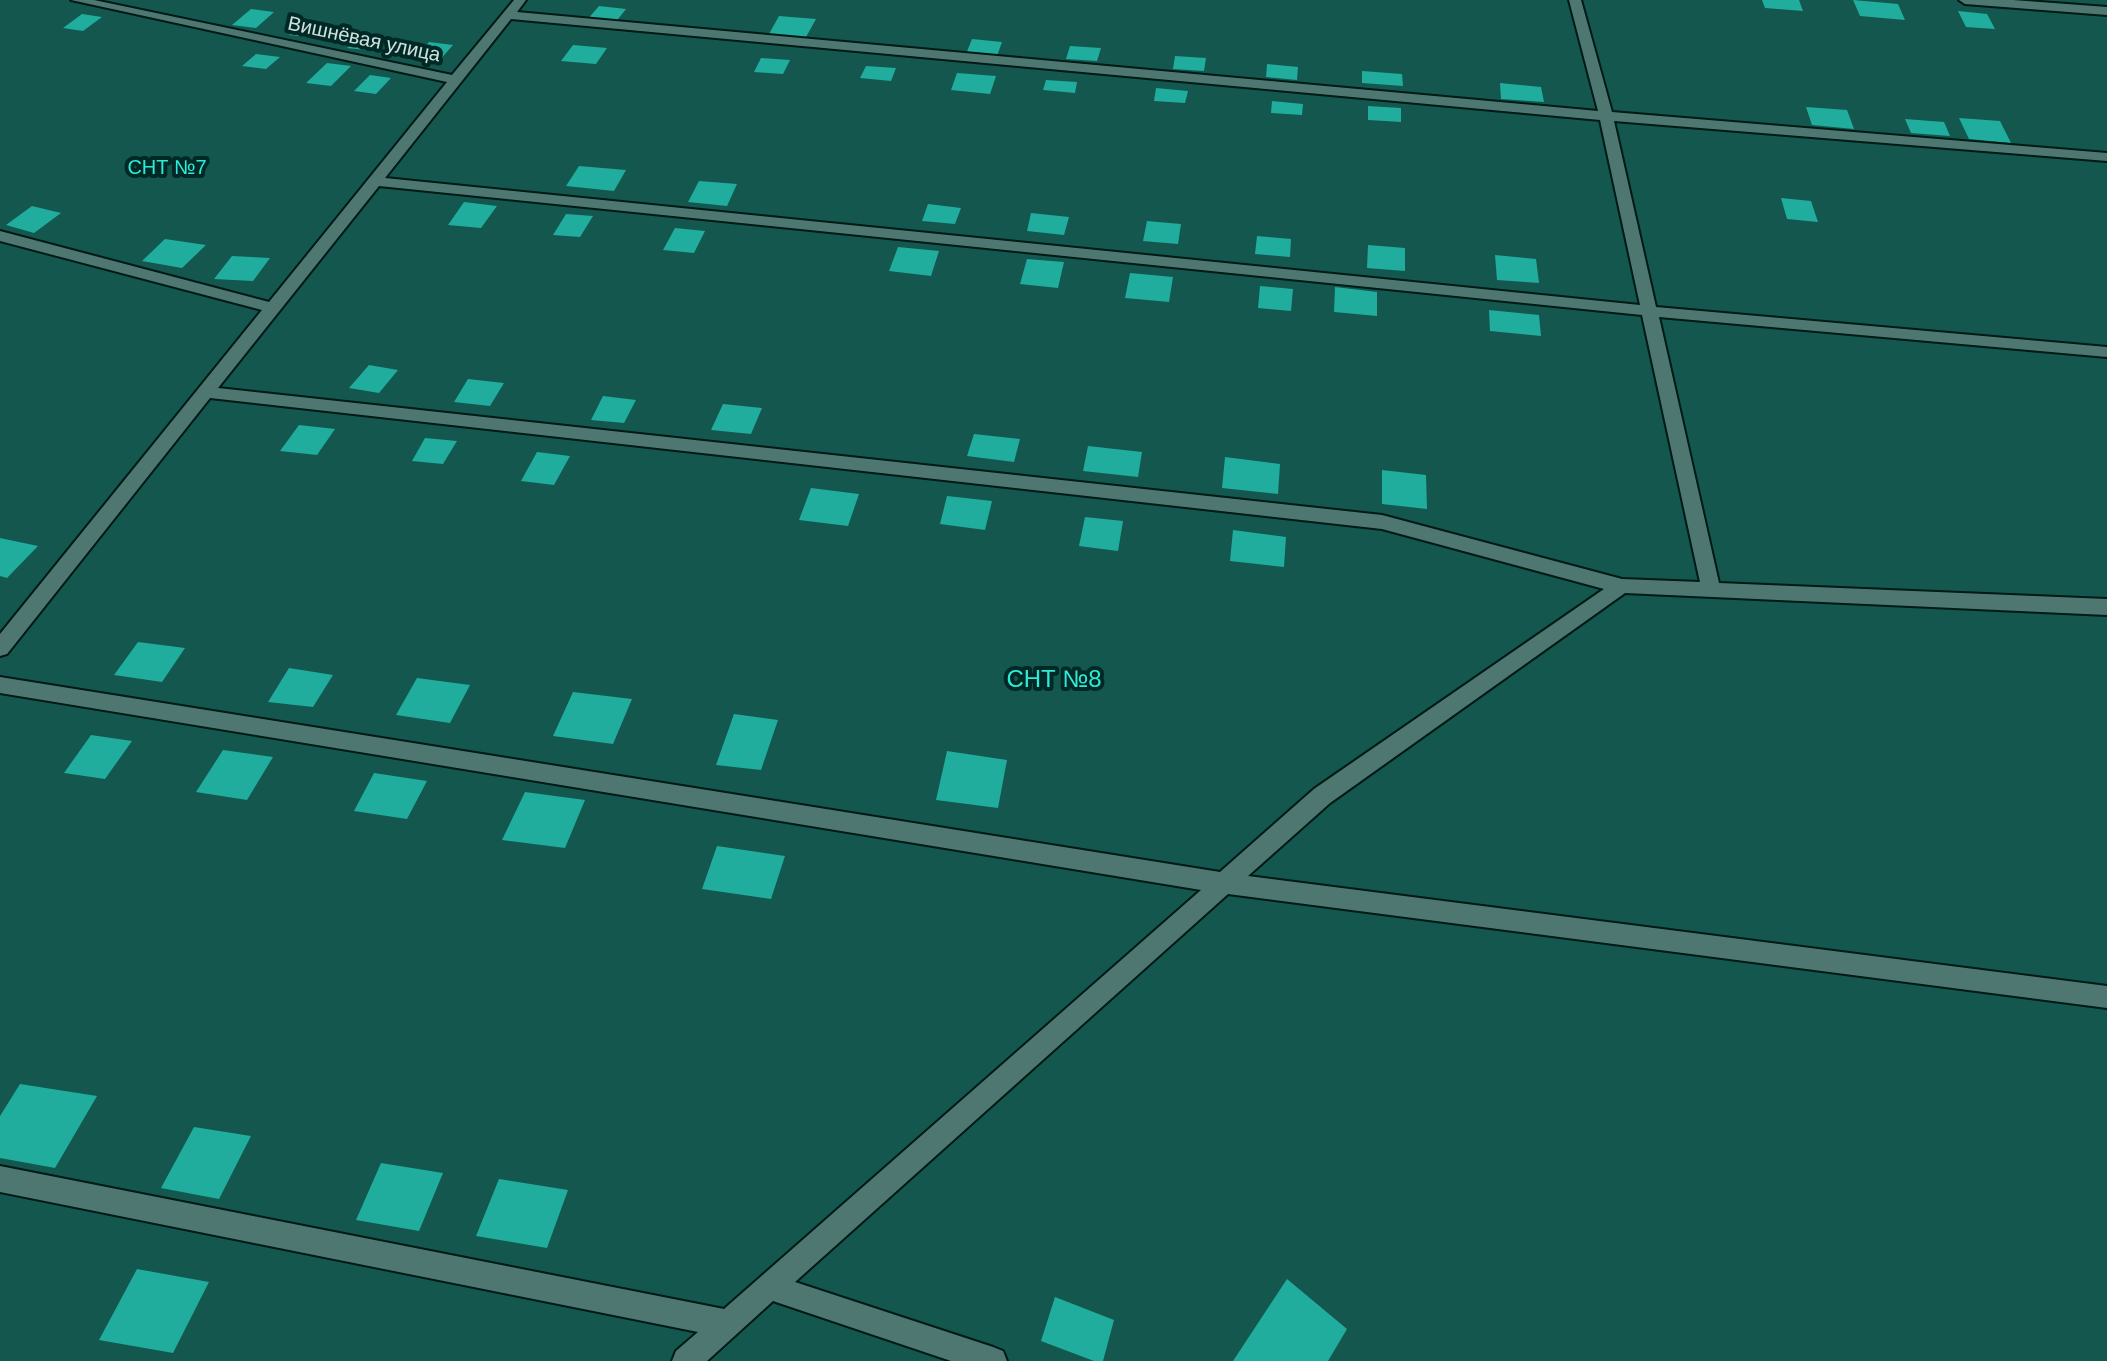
<!DOCTYPE html>
<html>
<head>
<meta charset="utf-8">
<style>
  body { margin:0 }
  canvas { display:block; background:#09332e }
</style>
</head>
<body>
<canvas width="2107" height="1361"></canvas>
<script>
const context = document.querySelector('canvas').getContext('2d');
context.lineJoin = 'round';
function fillPath(path, color) { context.fillStyle = color; context.fill(path, 'evenodd'); }
function strokePath(path, color, width, dash) { context.strokeStyle = color; context.lineWidth = width; context.lineCap = dash ? 'butt' : 'round'; context.setLineDash(dash || []); context.stroke(path); }
function label(font, color, halo, rows, align = 'center') {
  context.font = font + ' Arial,sans-serif'; context.lineWidth = 8; context.setLineDash([]); context.textBaseline = 'middle'; context.strokeStyle = halo; context.fillStyle = color; for (const [text, x, y, turn = 0] of rows) {
    context.save(); context.translate(x, y); context.rotate((+turn || 0) * Math.PI / 180); context.textAlign = isNaN(turn) ? turn : align; if (halo) context.strokeText(text, 0, 0); context.fillText(text, 0, 0); context.restore();
  }
}
fillPath(new Path2D(`
  M0 0H2107V1361H0Z`), '#14574f');
fillPath(new Path2D(`
  M1762 0H1799L1803 11 1765 8Z
  M1853 0 1898 4 1905 20 1860 16Z
  M599 6 626 9 615 23 587 20Z
  M251 9 274 12 256 28 232 25Z
  M1958 11 1987 14 1995 29 1966 27Z
  M82 14 102 17 83 31 63 28Z
  M779 16 816 19 806 37 769 34Z
  M303 22 325 25 312 37 289 35Z
  M363 34 381 36 366 50 347 48Z
  M972 39 1002 42 997 56 966 54Z
  M429 42 453 45 438 62 413 59Z
  M573 45 607 48 596 64 561 61Z
  M1070 46 1101 48 1097 61 1066 59Z
  M256 54 280 57 266 69 242 66Z
  M1175 56 1206 58 1204 71 1173 69Z
  M761 58 790 60 783 74 754 72Z
  M327 63 351 66 331 86 306 83Z
  M1267 64 1298 67 1297 80 1266 77Z
  M866 66 896 68 891 81 860 78Z
  M1362 71 1402 74 1403 86 1362 83Z
  M957 73 996 76 990 94 951 90Z
  M370 75 391 78 376 94 354 91Z
  M1046 80 1077 82 1075 93 1043 90Z
  M1500 83 1541 87 1544 102 1501 99Z
  M1156 88 1188 91 1185 103 1154 101Z
  M1272 101 1303 104 1302 115 1271 113Z
  M1368 106 1401 108V122L1368 120Z
  M1806 107 1847 110 1854 129 1812 125Z
  M1959 118 2000 121 2011 143 1969 139Z
  M1905 119 1944 122 1950 136 1911 133Z
  M579 166 626 170 614 191 566 186Z
  M699 181 737 184 727 206 688 202Z
  M1781 198 1811 201 1818 222 1787 219Z
  M464 202 497 206 481 228 448 225Z
  M928 204 961 208 955 224 922 221Z
  M32 206 61 213 34 233 6 225Z
  M1031 213 1069 217 1064 235 1027 231Z
  M566 214 593 216 580 237 553 235Z
  M1147 221 1181 224 1178 244 1143 241Z
  M675 228 705 231 694 253 663 250Z
  M1257 236 1291 239 1290 257 1255 254Z
  M165 239 206 245 182 268 142 261Z
  M1368 245 1405 248V271L1367 268Z
  M898 247 939 251 931 276 889 271Z
  M1495 255 1536 259 1539 283 1497 280Z
  M232 256 270 258 253 281 214 279Z
  M1027 259 1064 262 1058 288 1020 284Z
  M1130 273 1173 277 1169 302 1125 298Z
  M1260 286 1293 289 1291 311 1258 308Z
  M1335 287 1377 292V316L1334 312Z
  M1489 310 1539 315 1541 336 1490 331Z
  M369 365 398 370 379 393 349 388Z
  M468 379 504 383 490 406 454 402Z
  M603 396 636 400 624 423 591 420Z
  M723 404 762 408 751 434 711 430Z
  M299 425 335 429 317 455 280 451Z
  M974 434 1020 439 1014 462 967 456Z
  M425 438 457 441 443 464 412 461Z
  M1088 446 1142 452 1138 477 1083 471Z
  M537 452 570 456 554 485 521 481Z
  M1225 457 1280 464 1278 494 1222 488Z
  M1382 470 1426 475 1427 509 1382 504Z
  M811 488 859 494 848 526 799 520Z
  M947 496 992 501 985 530 940 524Z
  M1085 517 1123 521 1118 551 1079 546Z
  M1233 530 1286 537 1284 567 1230 561Z
  M0 538 38 546 7 578 0 576Z
  M138 642 185 648 162 682 114 675Z
  M289 668 333 675 313 707 268 702Z
  M417 678 470 685 450 723 396 715Z
  M573 692 632 699 613 744 553 736Z
  M734 714 778 720 761 770 716 765Z
  M91 735 132 741 105 779 64 773Z
  M223 750 273 757 247 800 196 792Z
  M947 751 1007 760 998 808 936 800Z
  M374 773 427 781 407 819 354 811Z
  M525 792 585 800 565 848 502 840Z
  M717 846 785 856 771 899 702 889Z
  M20 1084 97 1096 55 1168 0 1158V1116Z
  M194 1127 251 1136 219 1199 161 1188Z
  M381 1163 443 1173 419 1231 356 1220Z
  M499 1179 568 1190 547 1248 476 1236Z
  M137 1269 209 1282 173 1353 99 1340Z
  M1287 1279 1347 1329 1328 1361H1233Z
  M1055 1297 1114 1320 1103 1361H1094L1041 1341Z`), '#20ad9d');
const street = new Path2D(`
  M71 0H94L452 75 514 0H526L517 12 1598 111 1569 0H1581L1612 112 2107 153V161L1614 121 1656 307 2107 347V357L1659 317 1719 583 2107 599V615L1625 593 1330 803 1248 876 2107 986V1008L1228 894 795 1282 993 1347 1003 1351 1007 1361H951L773 1301 707 1361H672L676 1351 698 1332 0 1192V1166L724 1309 1201 890 0 693V677L1220 872 1314 789 1604 589 1382 529 210 398 7 654 0 656V634L262 310 0 241V231L269 302 447 82ZM511 19 1600 120 1640 305 385 178ZM379 186 1642 315 1700 582 1622 579 1382 515 218 388Z
  M1959 0H2013L2107 7V15L1965 4Z`);
strokePath(street, '#001a16', 4);
fillPath(street, '#4f7771');
label('20px', '#cde2de', '#002925', [
  ["Вишнёвая улица",364,40,12]
]);
label('20px', '#2eebd7', '#002925', [
  ["СНТ №7",167,168]
]);
label('24px', '#2eebd7', '#002925', [
  ["СНТ №8",1054,680]
]);
</script>
</body>
</html>
